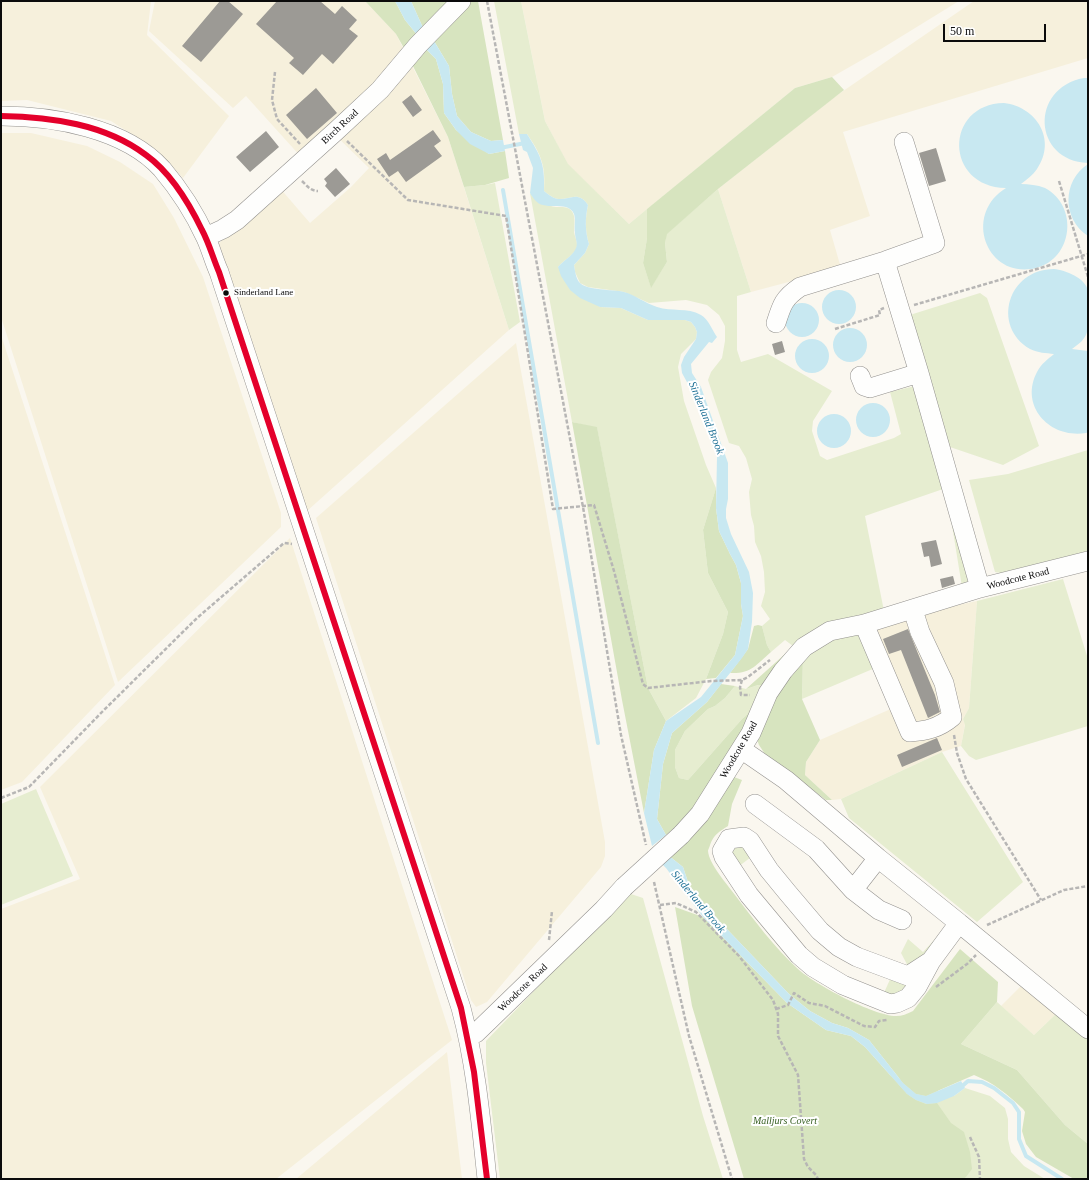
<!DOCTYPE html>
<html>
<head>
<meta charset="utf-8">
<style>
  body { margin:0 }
  #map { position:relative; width:1089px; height:1180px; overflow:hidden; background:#faf7ef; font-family:"Times New Roman",serif }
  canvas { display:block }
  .frame { position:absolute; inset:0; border:2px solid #0b0b0b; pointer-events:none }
  .scale { position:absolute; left:943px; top:24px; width:103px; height:18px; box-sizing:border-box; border:2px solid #0b0b0b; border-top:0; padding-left:5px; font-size:12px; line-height:14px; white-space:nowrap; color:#0b0b0b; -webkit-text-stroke:3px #fff; paint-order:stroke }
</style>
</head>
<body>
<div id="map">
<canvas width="1089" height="1180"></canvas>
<div class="frame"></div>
<div class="scale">50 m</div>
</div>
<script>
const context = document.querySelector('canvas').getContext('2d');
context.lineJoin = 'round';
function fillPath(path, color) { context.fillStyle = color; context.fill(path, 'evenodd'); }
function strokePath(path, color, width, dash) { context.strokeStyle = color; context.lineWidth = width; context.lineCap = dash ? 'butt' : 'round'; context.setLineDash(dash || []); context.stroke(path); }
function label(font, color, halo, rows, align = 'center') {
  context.font = font + ' "Times New Roman",serif'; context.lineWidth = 4; context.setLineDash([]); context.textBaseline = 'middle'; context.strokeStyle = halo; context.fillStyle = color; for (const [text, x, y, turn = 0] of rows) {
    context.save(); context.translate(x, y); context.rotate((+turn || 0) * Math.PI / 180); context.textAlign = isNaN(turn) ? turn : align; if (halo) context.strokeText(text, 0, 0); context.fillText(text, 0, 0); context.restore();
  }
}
fillPath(new Path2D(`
  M1 1H151L147 35 229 116 183 178 150 146 111 121 27 100 1 101Z
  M155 1H365L396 34 448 137 509 330 307 511 217 245 279 187 310 223 351 187 369 168 331 131 302 158 246 96 233 108 149 31Z
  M521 1H959L881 49 832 77 795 88 629 224 568 165 545 121Z
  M974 1H1088V58L843 132 870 216 830 230 841 268 751 292 718 189 833 98Z
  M1 133H31L87 146 120 162 153 184 174 218 203 277 281 513V527L118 682 1 317Z
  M1 335 115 685 22 782 1 790Z
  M516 343 605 842V856L601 867 487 1002 476 1007 471 1000 316 518Z
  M290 538 452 1040 276 1179H1V909L80 879 40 787Z
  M977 601 969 708 963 719 965 724 961 746 942 752 841 799 832 800 805 775 806 762 820 740 893 708 859 634 935 610Z
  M1023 984 1058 1012 1034 1035 1001 1006Z
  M447 1052 462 1179H296Z`), '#f6f0dc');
fillPath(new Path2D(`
  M494 1H521L545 121 568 164 629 224 647 209V238L643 263 651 287 667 262 665 243 666 234 718 189 751 292 737 296V350L741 362 768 354 832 391 813 421 812 431 820 456 827 460 894 438 901 434 890 392 915 386 964 549 968 580C965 586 958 591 952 594L950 591 962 587 946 488 865 516 884 611 825 627 811 635 797 649 785 640 771 652 767 645 762 626 770 619 761 606 765 592 764 572 761 556 755 542 754 526 751 515 749 492 752 479 746 458 739 446 729 443 708 380 711 372 722 358 725 341V326L719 315 707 305 686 300 649 303 624 292 588 287 580 283 575 272 574 265 585 253 589 244C585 231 585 218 588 205 578 190 570 200 558 199 552 198 548 194 544 191 546 166 541 154 527 134H519Z
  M495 183 520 322 509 330 464 187 485 185Z
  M530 193C535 200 542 204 551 206 559 209 571 203 574 216 575 221 574 227 574 232 575 238 579 244 576 250 572 256 563 261 558 267L600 307 621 308 648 320H685L691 322 695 327 697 332 696 339 681 354 678 367 684 401 706 465 716 488 703 530 708 573 728 612 723 634 706 679 696 698 666 721 648 688 597 428 572 422Z
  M980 293 987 298 1039 446 1003 465 947 446 908 317 913 314Z
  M1088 450V551L1006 574 995 572 969 480 1008 474Z
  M1063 579 1088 659V726L976 760 969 756 961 746 965 725 963 719 969 708 977 601Z
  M859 634 875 668 802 699 803 657 820 642Z
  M758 685 768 686 750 712 742 719 688 780 679 778 675 767V750L685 731 708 709 715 706 725 698 735 686 746 689Z
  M942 752 1023 882 977 922 849 818 841 799Z
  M36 789 73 876 1 905V804Z
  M742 845 755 854 738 867 732 853 736 847Z
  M628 893 643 898 703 1116 723 1179H500L486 1063V1041Z
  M936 938 935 943 910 970 901 953 908 939 923 952Z
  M892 975 912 983 902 995H883Z
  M997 1002 1034 1035 1058 1012 1088 1037V1144L1065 1125 1017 1070 961 1044Z
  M822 1053 954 1096 965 1088 990 1096 1005 1108 1008 1119V1139L1011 1152 1024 1166 1045 1179H892Z`), '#e6edd0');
fillPath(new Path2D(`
  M365 1H395L405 20 418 36 405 50 396 34Z
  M411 1H449L424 30Z
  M469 1H478L503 140 491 141 471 132 457 116 452 94 449 66 431 36Z
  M422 45 436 59 443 84 444 113 456 130 489 154 505 151 509 178 485 185 464 187 448 137 410 60Z
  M832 77 844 90 718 189 667 234 665 243 667 262 651 288 643 263 647 238V209L795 88Z
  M572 422 597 427 648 688 666 721 654 750 644 813 622 700Z
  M716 488V508L719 531 730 554 736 565 741 583V604L743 616 735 655 716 678 706 679 723 634 728 612 708 573 703 530Z
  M758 625 762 626 767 645 771 652C756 665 751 674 730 673L748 649 754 626Z
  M785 654 791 657 696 805 678 825 666 835 657 819 663 764 672 733 707 702 721 684 735 686 725 698 715 706 708 709 685 731 675 750V767L679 778 688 780 742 719 750 712 767 686 758 685 746 689Z
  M803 657 802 699 820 740 806 762 805 775 832 800H826L765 754 759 745 756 737 769 702Z
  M734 777 742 780 732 804 728 826C719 832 714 834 710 845 710 846 708 850 708 851 709 864 727 884 735 895 754 920 774 947 798 969 814 984 874 1016 896 1016 902 1016 907 1014 913 1011L960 949 998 982 997 1002 961 1044 1017 1070 1065 1125 1088 1144V1179H1074L1036 1157 1026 1144 1022 1131 1025 1112 1023 1109C1007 1094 994 1083 974 1075L926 1096 916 1094 903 1083 869 1040 848 1028 832 1023 810 1011 789 994 704 905 690 888 683 867 669 856Z
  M675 907 703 917 787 1003 826 1030 851 1036 865 1047 907 1094 916 1100 926 1104 937 1103 951 1123 964 1132 970 1152 972 1169 966 1177 963 1179H744L692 1006Z`), '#d7e4bf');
fillPath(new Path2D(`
  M395 1H411L424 30 418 36 405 20Z
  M431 36 449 66 452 94 457 116 471 132 491 141 503 140 505 151 489 154 470 144 456 130 444 113 443 84 436 59 422 45Z
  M1084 78H1088V163C1033 161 1029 88 1084 78Z
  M1004 103C1037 107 1057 140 1037 169 1033 175 1027 179 1021 184 1029 184 1037 185 1045 188 1079 206 1073 259 1036 268 987 280 962 215 1006 188 944 187 944 104 1004 103Z
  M519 134H527C541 156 545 164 544 191 548 194 552 198 558 199 570 200 578 190 588 205 585 218 585 231 589 244L585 253 574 265C575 271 576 278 579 282 586 291 613 289 624 292 635 295 645 303 657 307 672 312 687 307 701 315 709 320 712 330 717 337L712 343 709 342 691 364 692 373 701 387 728 463V499L726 509V518L731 534 749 572 753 593 752 622 748 649 742 658 707 702 672 733 663 764 657 819 666 835 652 846 644 813 654 750 666 721 701 697 735 655 743 616 741 604V583L736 565 730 554 719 531 716 508 717 457 694 395 682 373 681 365 684 357 696 339 697 332 695 327 691 322 685 320H648L621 308 600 307 580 298 570 290 561 276 558 267C563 261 572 256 575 250 579 244 575 239 575 233 574 227 576 219 574 214 569 202 553 208 543 205 537 204 533 198 530 193L533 168 527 152 523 150Z
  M1088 164V236C1062 219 1062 181 1088 164Z
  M1054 269C1065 270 1086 278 1088 291 1089 298 1088 306 1088 313 1088 333 1089 337 1072 349L1088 351V432L1086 433C1050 439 1019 406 1037 372 1041 364 1048 359 1054 354 1046 353 1038 353 1030 349 991 326 1008 269 1054 269Z
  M822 307a17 17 0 1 1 34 0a17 17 0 1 1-34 0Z
  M785 320a17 17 0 1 1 34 0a17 17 0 1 1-34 0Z
  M833 345a17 17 0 1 1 34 0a17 17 0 1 1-34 0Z
  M795 356a17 17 0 1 1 34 0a17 17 0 1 1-34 0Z
  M856 420a17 17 0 1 1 34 0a17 17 0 1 1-34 0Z
  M817 431a17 17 0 1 1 34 0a17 17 0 1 1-34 0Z
  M669 856 683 867 690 888 704 905 789 994 810 1011 832 1023 848 1028 869 1040 903 1083 916 1094 926 1096 961 1081 965 1088 954 1096 937 1103 927 1104 916 1100 907 1094 865 1047 851 1036 826 1030 787 1003 703 917 666 868 661 863Z`), '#c8e8f1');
strokePath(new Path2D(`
  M500 148 525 143
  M503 190 598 743
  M960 1088 968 1081 982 1082 994 1088 1013 1103 1019 1112V1139L1026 1156 1062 1179`), '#c8e8f1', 4);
fillPath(new Path2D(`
  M220 1H228L243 14 201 62 182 46Z
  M277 1H320L335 14 342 6 357 20 349 29 358 36 333 64 322 54 303 75 289 63 294 58 256 24Z
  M316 88 337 113 307 139 286 115Z
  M411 95 422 110 413 117 402 102Z
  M433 130 441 141 434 146 442 156 406 182 398 171 389 177 377 159 386 153 390 160Z
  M266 131 279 147 250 172 236 157Z
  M936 148 946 181 929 186 919 153Z
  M336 168 350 184 335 197 325 186 327 183 324 179Z
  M782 341 785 352 775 355 772 344Z
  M936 540 942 564 931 567 929 556 924 557 921 543Z
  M953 576 955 584 942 588 940 579Z
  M908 629 935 695 940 712 928 718 901 650 889 654 883 639Z
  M937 738 942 750 902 767 897 755Z`), '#9c9a95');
const minor = new Path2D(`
  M1 116C53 116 125 128 162 169 179 189 195 214 206 238 211 249 214 261 219 272L461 1008C476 1064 481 1122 487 1179
  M206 237 223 229 237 220 336 131 380 90 418 45 461 1
  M885 261 919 373 980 588
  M776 323C782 304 784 298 800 287L885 261 935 243 904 142
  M860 376 864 386 870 388 919 373
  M864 624 910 732C926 731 939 728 952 717L944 683 920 632 913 610
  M741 749 786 780 878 858 959 923 931 961 917 987 908 998 897 1003 890 1004 843 985 813 967 799 955 749 895 724 857 722 851 729 839 744 837 750 841 769 870 787 892 820 931 839 947 857 957 908 976 931 961
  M755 804 816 849 853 890 879 910 902 920
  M681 835 700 814 751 733 768 693 783 671 804 647 830 631 864 624 980 588 1088 561
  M853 890 878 858
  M959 923 1088 1029
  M469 1035 476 1033 604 909 624 887`);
strokePath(minor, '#93918e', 20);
strokePath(new Path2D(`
  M487 1 583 507 621 735 646 845
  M275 72 272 100 277 119 300 144
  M347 141 408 200 506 216 553 509 594 505 614 571 643 684 648 688 711 681 742 680 748 677 770 660
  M302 181C307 186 311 191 318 191
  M1059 181 1088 277
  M914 305 1088 254
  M835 329 880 315 879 310 884 308
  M742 680 740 687 741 695H750
  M954 735 957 753 966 779 1041 900
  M1 798 29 787 102 712 197 618 284 543 292 544
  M654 882 689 1036 732 1179
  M660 905 676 903 696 912 739 956 773 1000 778 1014V1036L798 1075 804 1159 808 1167 816 1175 818 1179
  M987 925 1064 890 1088 886
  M549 940 552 911
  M936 987 967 964 976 955
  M776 1009 788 1005 794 993 809 1003 825 1006 864 1026 875 1027 879 1021 887 1020
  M970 1137 979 1157 980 1179`), '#b7b6b5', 2.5, [4, 2]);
strokePath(minor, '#fefefd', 19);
const minorBridge = new Path2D(`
  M624 887 681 835`);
strokePath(minorBridge, '#93918e', 20, []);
strokePath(minorBridge, '#fefefd', 19);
strokePath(new Path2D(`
  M1 116C51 117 105 124 146 155 171 173 189 203 202 230 209 243 213 258 219 272L461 1008 474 1072 487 1179`), '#e4002b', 6);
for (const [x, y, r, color] of [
  [226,293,3.5,"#0b0b0b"]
]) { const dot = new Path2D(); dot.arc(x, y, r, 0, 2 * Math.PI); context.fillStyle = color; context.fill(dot); strokePath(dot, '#fff', 1.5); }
label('9px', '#0b0b0b', '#fff', [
  ["Sinderland Lane",234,293]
], 'left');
label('10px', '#0b0b0b', '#fff', [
  ["Birch Road",340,127,-43],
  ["Woodcote Road",1018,579,-14],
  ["Woodcote Road",739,750,-60],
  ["Woodcote Road",523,988,-44]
]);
label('italic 10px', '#355e20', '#fff', [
  ["Malljurs Covert",785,1121]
]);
label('italic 11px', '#1d7095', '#fff', [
  ["Sinderland Brook",706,418,68],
  ["Sinderland Brook",698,902,50]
]);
</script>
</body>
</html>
